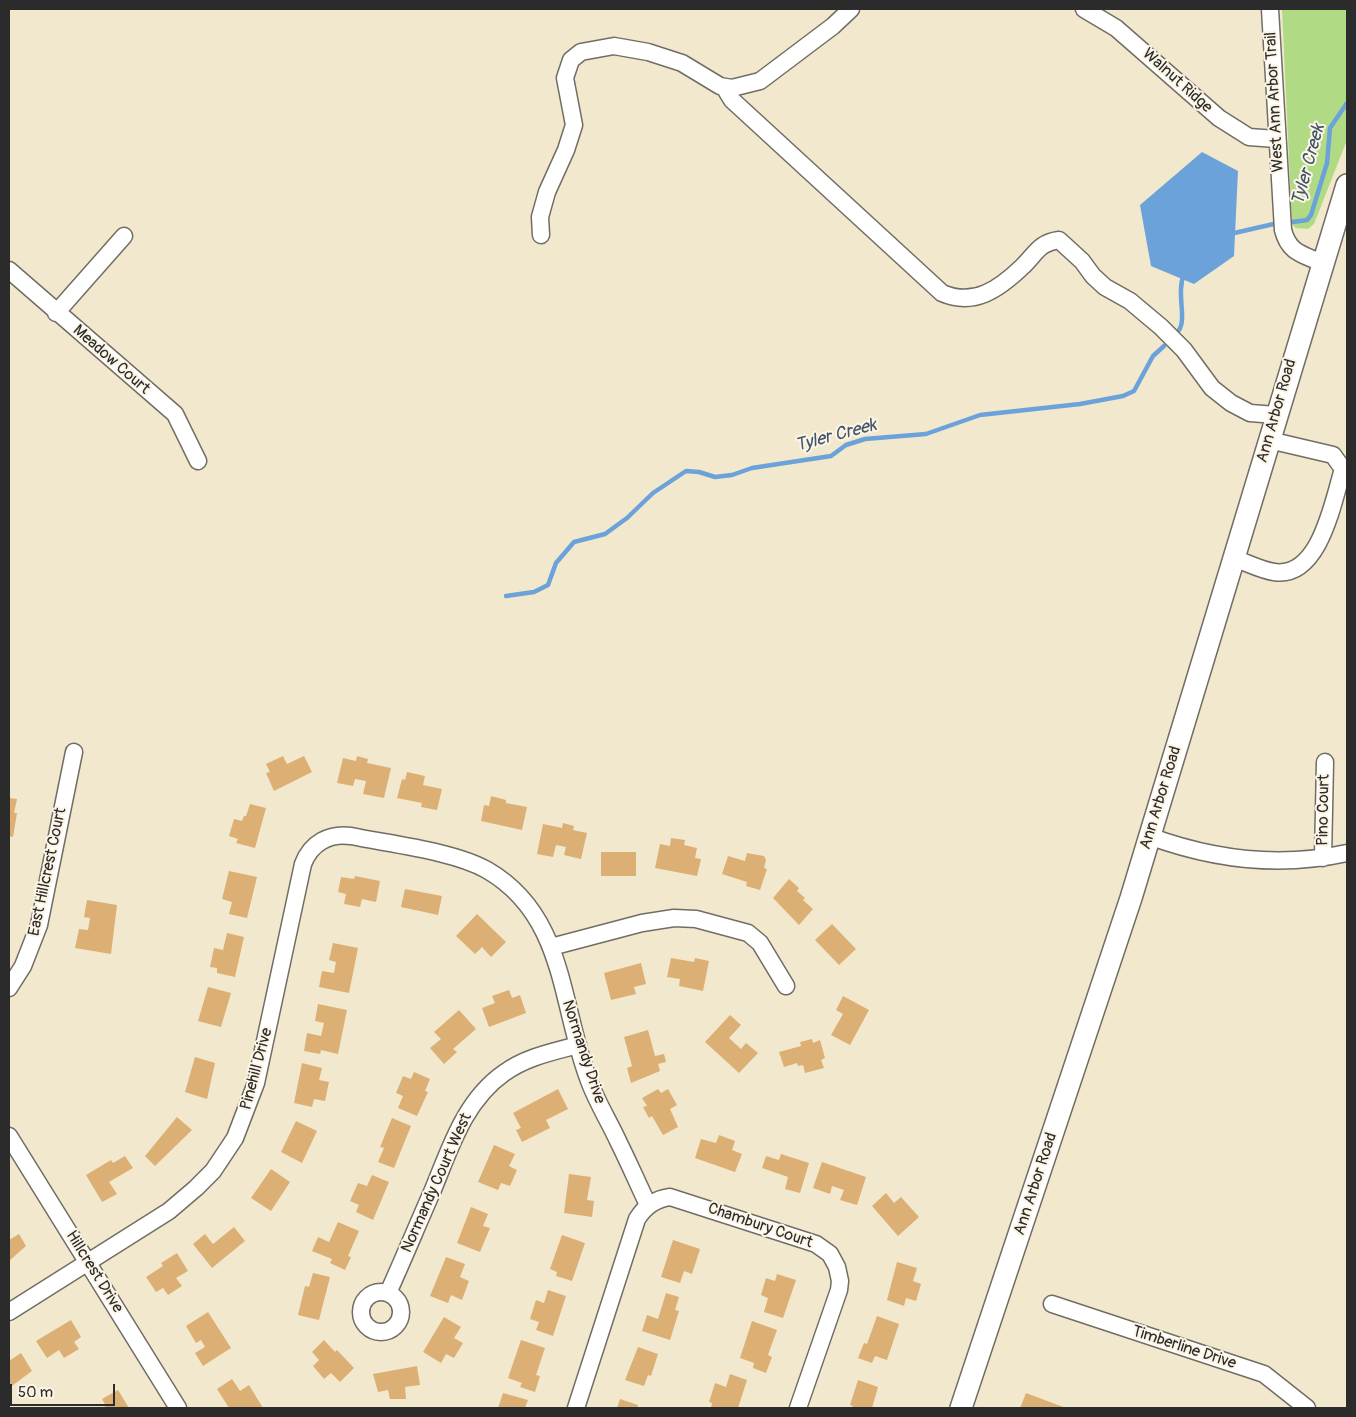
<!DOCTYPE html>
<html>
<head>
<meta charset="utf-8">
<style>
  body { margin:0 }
  #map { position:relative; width:1356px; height:1417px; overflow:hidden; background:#f2e8cd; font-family:Pangolin,sans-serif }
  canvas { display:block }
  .frame { position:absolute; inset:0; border:10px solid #2b2b2b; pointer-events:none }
  .scale { position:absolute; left:10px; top:1384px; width:105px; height:22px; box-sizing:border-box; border:2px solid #2b2b2b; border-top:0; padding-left:6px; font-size:15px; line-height:18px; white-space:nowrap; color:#2b2b2b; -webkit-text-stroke:4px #fcf5e5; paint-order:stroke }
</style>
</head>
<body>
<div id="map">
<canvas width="1356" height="1417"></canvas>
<div class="frame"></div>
<div class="scale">50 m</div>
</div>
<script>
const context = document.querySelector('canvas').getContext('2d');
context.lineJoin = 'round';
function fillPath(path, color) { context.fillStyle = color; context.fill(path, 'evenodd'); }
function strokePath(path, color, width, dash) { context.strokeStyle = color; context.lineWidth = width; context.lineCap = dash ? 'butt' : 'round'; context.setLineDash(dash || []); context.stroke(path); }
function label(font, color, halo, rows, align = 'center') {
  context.font = font + ' Pangolin,sans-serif'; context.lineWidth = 4; context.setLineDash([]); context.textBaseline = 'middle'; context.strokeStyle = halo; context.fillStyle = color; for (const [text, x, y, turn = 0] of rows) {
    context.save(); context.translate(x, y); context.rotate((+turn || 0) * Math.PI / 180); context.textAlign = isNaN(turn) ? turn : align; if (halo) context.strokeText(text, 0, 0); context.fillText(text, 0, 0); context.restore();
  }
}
fillPath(new Path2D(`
  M1282 9H1347V140L1314 224 1308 229 1296 228 1292 224Z`), '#b1da85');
fillPath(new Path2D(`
  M1202 152 1238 171 1234 256 1194 284 1151 266 1140 205Z`), '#6ba2d9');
strokePath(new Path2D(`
  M1286 223 1307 220 1311 215 1327 163 1330 128 1347 103
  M1230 234 1278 223
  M1179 330C1187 318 1176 293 1184 274
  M506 596 534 592 548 585 556 563 574 542 605 534 627 518 653 493 686 471 699 472 715 477 732 475 752 468 831 456 846 445 865 439 926 434 980 415 1080 404 1123 396 1134 391 1153 356 1164 346`), '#6ba2d9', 4.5);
fillPath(new Path2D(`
  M283 756 287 764 304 756 312 772 274 791 266 773 270 772 266 764Z
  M357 756 368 759 367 763 391 768 384 798 363 794 366 781 355 779 353 786 337 783 343 758 356 761Z
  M407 772 425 776 423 785 442 789 437 810 421 807 422 803 397 798 402 779 405 780Z
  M491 796 506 800V803L527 807 522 830 481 821 484 805 489 806Z
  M9 798 17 799 14 813H17L13 837 9 836Z
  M250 804 266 808 255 848 236 843 238 839 229 836 234 819 242 821 244 816H246Z
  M563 823 574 826 573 830 587 833 581 859 564 855 566 847 556 845 553 857 537 854 543 824 562 828Z
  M671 838 685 840 684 845 697 848 695 858 701 859 697 876 655 868 660 844 670 846Z
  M601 852H636V876H601Z
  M747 853 764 856 766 860 764 868 767 869 760 890 746 886 747 882 722 874 728 856 745 861Z
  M229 871 257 877 247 918 229 914 232 902 222 899Z
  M355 876 380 881 376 902 362 899 360 907 344 904 346 894 338 892 341 877 354 879Z
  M789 879 799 888 797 891 805 898 803 900 813 909 799 925 773 898Z
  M405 889 442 896 438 915 401 907Z
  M87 900 117 905 111 954 75 948 79 929 88 930 90 918 84 917Z
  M477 914 506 942 491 957 482 947 475 954 456 936Z
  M832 924 856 949 839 965 815 940Z
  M227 933 244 937 235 977 217 973V968L210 967 214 948 223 950Z
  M333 943 358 948 349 993 319 987 322 971 334 973 336 962 329 960Z
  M671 958 694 962 695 958 709 961 703 991 679 986 680 979 667 977Z
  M641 963 646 984 634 987 636 994 611 1000 604 973Z
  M208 987 231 993 221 1027 198 1021Z
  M509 990 512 998 520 995 526 1013 489 1027 482 1008 495 1003 492 996Z
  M843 996 869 1010 850 1045 831 1035 843 1014 836 1010Z
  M318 1004 347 1010 338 1054 321 1050 320 1054 304 1051 307 1033 321 1036 324 1023 315 1021Z
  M459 1010 476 1029 453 1049 457 1052 444 1064 430 1048 441 1039 434 1032Z
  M730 1015 741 1025 729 1038 741 1049 746 1043 758 1053 739 1073 705 1042Z
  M648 1030 655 1056 664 1054 666 1062 658 1064 660 1071 631 1083 627 1068 632 1066 624 1037Z
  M812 1039 813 1043 820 1040 825 1058 821 1060 824 1068 805 1073 803 1065 798 1066 797 1063 784 1067 779 1052 801 1046 800 1042Z
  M195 1057 215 1063 207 1099 185 1092Z
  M302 1063 322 1068 319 1080 329 1082 325 1101 314 1099 312 1107 294 1103Z
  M414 1072 430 1079 425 1091 428 1092 417 1116 398 1108 403 1096 396 1093 403 1076 411 1079Z
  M558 1089 568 1109 546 1120 550 1128 522 1142 516 1130 521 1128 513 1113Z
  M658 1089 661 1093 668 1089 677 1105 670 1109 678 1127 663 1135 652 1116 649 1118 643 1107 647 1106 642 1098Z
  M177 1117 192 1130 155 1166 145 1156Z
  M392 1118 411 1126 394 1168 378 1162 384 1148 380 1147Z
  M296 1121 317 1131 302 1163 281 1152Z
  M719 1135 735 1141 732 1150 742 1154 735 1172 695 1158 701 1139 716 1143Z
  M494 1145 515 1154 509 1166 517 1170 510 1186 501 1183 498 1190 478 1182Z
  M781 1154 809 1163 800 1193 785 1189 788 1177 762 1168 766 1156 779 1160Z
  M125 1156 133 1168 109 1182 117 1194 102 1202 86 1175 111 1160 113 1163Z
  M822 1162 866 1177 857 1205 840 1200 844 1190 832 1186 830 1194 813 1188Z
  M271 1169 290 1182 271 1211 251 1198Z
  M569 1174 591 1177 587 1200 594 1201 592 1217 564 1213Z
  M372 1175 389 1182 373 1220 356 1212 359 1205 350 1201 358 1183 367 1186Z
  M886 1193 894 1203 901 1197 919 1217 898 1236 872 1206Z
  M471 1207 488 1214 483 1226 490 1228 480 1252 457 1243Z
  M338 1222 359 1231 348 1256 351 1257 345 1270 330 1263 332 1259 312 1251 318 1237 329 1242Z
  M234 1227 245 1241 212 1268 193 1244 205 1234 213 1244Z
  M19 1234 26 1246 9 1261V1240Z
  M562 1235 585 1243 572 1281 556 1276 557 1272 550 1269Z
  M673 1240 700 1249 692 1274 684 1271 680 1283 661 1277Z
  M177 1253 188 1271 176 1278 182 1286 168 1295 163 1288 156 1292 146 1277 163 1266 161 1263Z
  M446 1257 465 1264 460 1277 469 1281 462 1300 451 1295 448 1303 430 1296Z
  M897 1262 917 1268 913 1281 921 1284 916 1301 906 1298 904 1306 887 1300Z
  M313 1273 330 1277 319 1320 298 1315 305 1286 309 1287Z
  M777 1274 796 1280 783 1318 764 1312 768 1298 761 1295 766 1278 775 1281Z
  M548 1290 566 1296 553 1336 536 1330 539 1322 530 1319 536 1300 544 1303Z
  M666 1293 679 1297 675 1310 679 1311 670 1340 642 1331 647 1315 658 1319Z
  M208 1312 231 1348 203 1366 195 1353 205 1347 201 1340 196 1343 186 1326Z
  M877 1316 899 1324 887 1360 875 1356 872 1363 858 1358 864 1343 867 1344Z
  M444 1317 461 1327 454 1338 463 1343 454 1358 446 1354 441 1363 423 1352Z
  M71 1320 81 1337 74 1342 79 1349 64 1358 59 1350 47 1358 36 1341Z
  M752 1321 777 1330 768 1355 772 1357 766 1373 753 1368 754 1363 740 1358Z
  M324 1340 335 1352 337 1350 354 1368 340 1382 331 1373 324 1379 313 1366 319 1360 312 1352Z
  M521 1340 545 1348 536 1375 540 1376 535 1392 520 1387 522 1383 508 1378Z
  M638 1347 658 1354 651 1376 648 1375 644 1386 625 1380Z
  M21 1353 32 1371 9 1388V1361Z
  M417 1366 420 1385 405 1387 406 1399H390L388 1390 378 1392 373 1374Z
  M730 1374 747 1380 738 1408H711L712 1403 709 1402 715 1383 726 1387Z
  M232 1379 240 1391 249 1385 263 1408H229L217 1389Z
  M858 1380 878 1387 872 1408H852L853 1406 850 1405Z
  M118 1390 129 1408H102L106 1406 102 1399Z
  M503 1393 528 1400 525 1408H498Z
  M1026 1393 1066 1408H1020Z
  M620 1399 638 1405 637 1408H617Z`), '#dcb074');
const minor = new Path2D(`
  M1084 9 1116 28 1219 118 1249 137 1276 139
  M1270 9 1283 230C1289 253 1302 254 1322 263
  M724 87 732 100 942 293C974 307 999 289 1022 267 1036 254 1038 243 1059 240L1082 261 1093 276 1105 287 1130 301 1161 327 1184 350 1212 388 1231 403 1250 413 1276 415
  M541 235 540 217 547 192 566 150 574 125 565 78 571 60 581 52 614 46 648 52 682 63 720 86 732 88 760 81 833 26 851 9
  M9 270 175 414 198 461
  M56 313 124 236
  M1233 558C1246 562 1260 570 1274 572 1320 579 1333 501 1343 469L1333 455 1269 440
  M1149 836C1214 860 1279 868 1347 853
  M1323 858 1325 762
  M551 947 642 923 674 918 696 919 748 933 760 943 786 986
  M9 988 23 966 39 925 74 752
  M9 1136 178 1408
  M361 1312a20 20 0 1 1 40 0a20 20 0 1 1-40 0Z
  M388 1293C403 1260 417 1226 432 1192 450 1149 464 1101 504 1073 526 1057 552 1052 578 1045
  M1052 1304 1264 1374 1307 1408
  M9 1312 169 1211 196 1188 213 1171 235 1138 256 1083 303 864C311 843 329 833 351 836 389 844 454 851 487 870 565 915 560 1003 588 1078 596 1101 609 1121 619 1143 629 1163 638 1184 648 1205
  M576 1408 637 1219C645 1206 655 1199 670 1197L816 1244 830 1254 837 1267 840 1281 839 1290 798 1408`);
const major = new Path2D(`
  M961 1408 1131 898 1347 185`);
strokePath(minor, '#716d64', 19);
strokePath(major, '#716d64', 24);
strokePath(minor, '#fff', 16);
strokePath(major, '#fff', 21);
label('16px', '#2b2b2b', '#fcf5e5', [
  ["Walnut Ridge",1177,81,42],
  ["West Ann Arbor Trail",1275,102,-93],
  ["Meadow Court",111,360,41],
  ["Ann Arbor Road",1277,411,-74],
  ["Ann Arbor Road",1161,798,-73],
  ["Pino Court",1324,810,-89],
  ["East Hillcrest Court",48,872,-78],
  ["Normandy Drive",583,1052,72],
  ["Pinehill Drive",257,1069,-75],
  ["Normandy Court West",437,1183,-66],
  ["Ann Arbor Road",1036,1184,-72],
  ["Chambury Court",760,1226,19],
  ["Hillcrest Drive",94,1272,58],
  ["Timberline Drive",1184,1348,18]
]);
label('italic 18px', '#415568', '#fcf5e5', [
  ["Tyler Creek",1309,165,-75],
  ["Tyler Creek",836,436,-15]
]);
</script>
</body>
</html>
